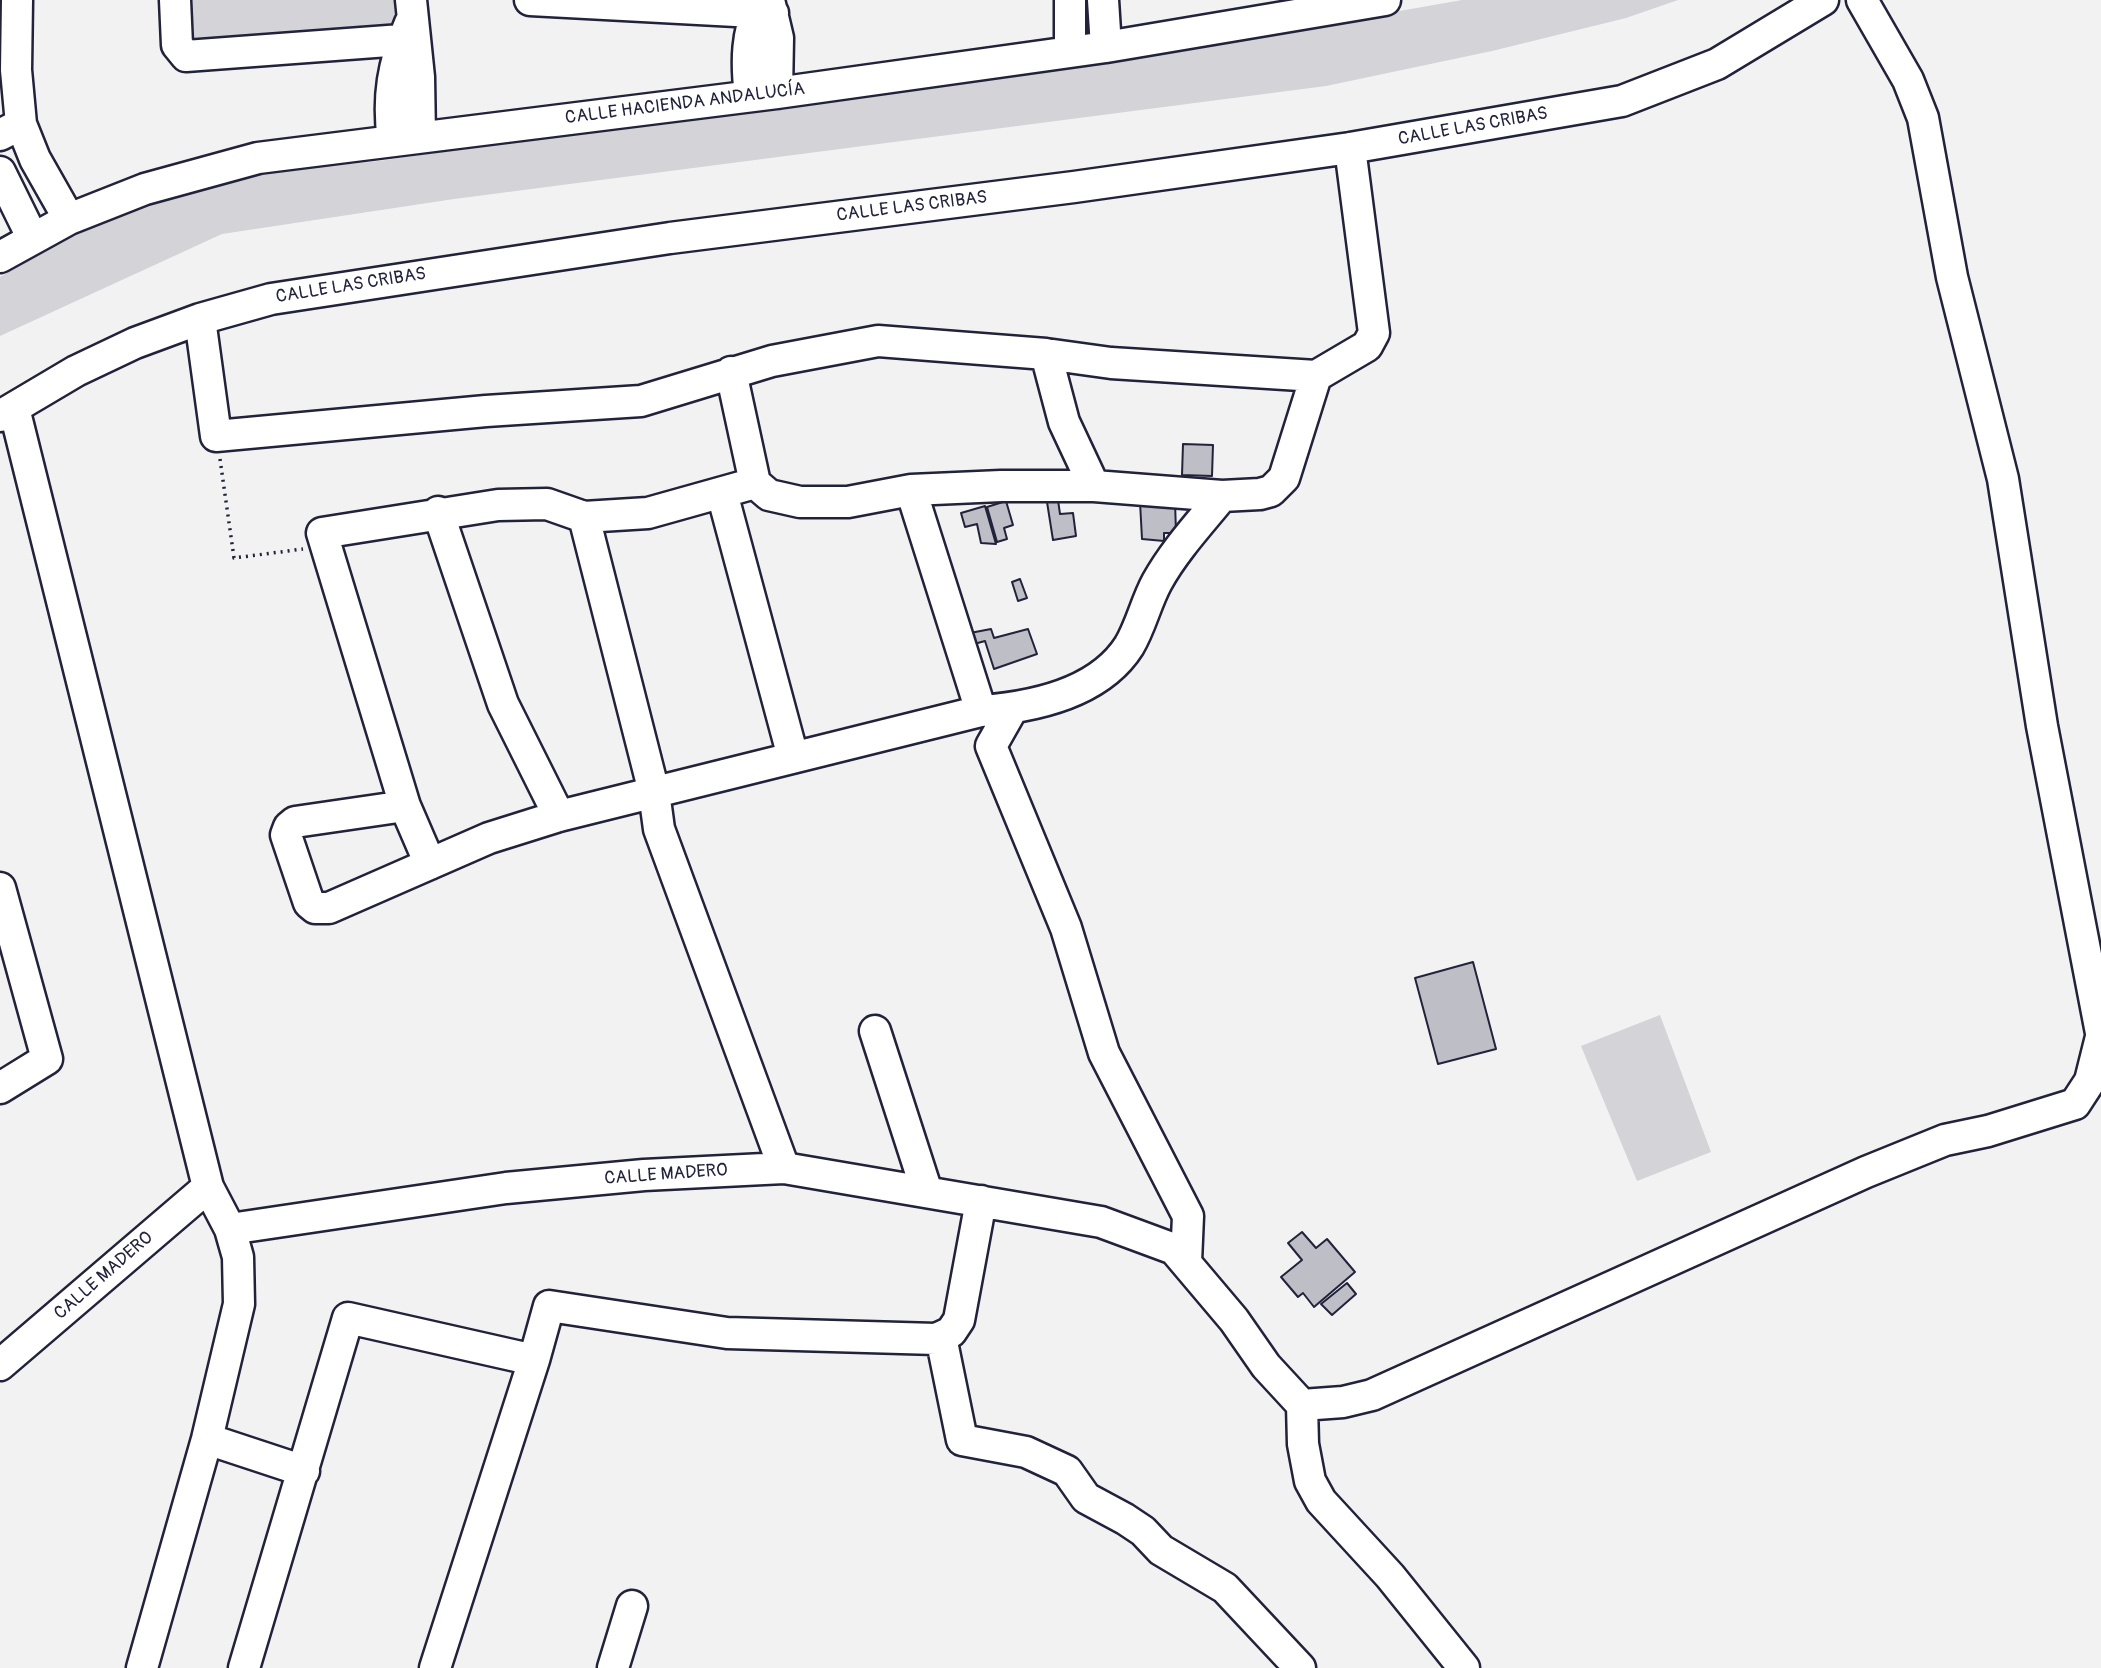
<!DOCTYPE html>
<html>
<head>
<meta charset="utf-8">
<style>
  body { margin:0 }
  canvas { display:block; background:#f2f2f3 }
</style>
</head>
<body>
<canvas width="2101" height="1668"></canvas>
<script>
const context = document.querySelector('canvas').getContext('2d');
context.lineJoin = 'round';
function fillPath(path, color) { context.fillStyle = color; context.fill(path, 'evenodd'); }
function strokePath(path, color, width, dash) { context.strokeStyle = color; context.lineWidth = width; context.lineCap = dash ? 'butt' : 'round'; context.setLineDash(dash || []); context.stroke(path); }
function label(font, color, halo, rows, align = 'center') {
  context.font = font + ' Pangolin,sans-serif'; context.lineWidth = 5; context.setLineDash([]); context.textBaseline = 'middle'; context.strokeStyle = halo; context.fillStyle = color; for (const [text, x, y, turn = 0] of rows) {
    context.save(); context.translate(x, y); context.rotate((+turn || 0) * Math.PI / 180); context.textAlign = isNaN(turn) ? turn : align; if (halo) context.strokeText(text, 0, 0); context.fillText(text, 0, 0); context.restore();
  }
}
fillPath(new Path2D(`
  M190 0H401V19L392 33 192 45Z
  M1462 0H1678L1626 18 1492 51 1326 86 454 199 222 234 0 336V277L90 223 237 175 379 161 859 92 1196 47Z
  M1660 1015 1711 1152 1637 1181 1581 1046Z`), '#d3d3d8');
const building = new Path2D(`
  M1183 444 1213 445 1212 476 1182 475Z
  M1058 500 1060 514 1073 513 1076 536 1053 540 1047 502Z
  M1006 501 1013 525 1004 528 1007 539 997 542 987 507Z
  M1175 501 1176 533H1164V541L1142 539 1140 502Z
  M985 506 996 544 981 543 977 524 965 527 961 513Z
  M1020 579 1027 598 1018 601 1012 582Z
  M991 629 994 638 1028 629 1037 654 994 669 985 641 974 644 970 633Z
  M1473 962 1496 1049 1438 1064 1415 978Z
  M1302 1232 1316 1248 1327 1239 1355 1272 1314 1307 1303 1293 1298 1297 1281 1277 1302 1260 1288 1243Z
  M1347 1283 1356 1294 1332 1315 1321 1304Z`);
fillPath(building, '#bebec6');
strokePath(building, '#22223b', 2);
const minor = new Path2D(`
  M175 0 177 45 186 56 415 39
  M411 0 419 77 420 137
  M530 0 773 13
  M769 0 778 38 777 93
  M1103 0 1106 47
  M1862 0 1908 80 1923 118 1952 277 2003 479 2042 726 2101 1033
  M1070 50V0
  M750 96C746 62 746 32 762 0
  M21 124 35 159 69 219
  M0 135 21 124 16 70 17 0
  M393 141C387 97 393 63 410 23
  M0 172 32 237
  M0 257 69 219 145 189 258 158 777 93 1106 47 1385 0
  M200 319 216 436 486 411 641 401 772 361 878 341 1046 354 1111 363 1316 376
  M1046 354 1064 422 1094 486
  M731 372 755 483
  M14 408 208 1187 230 1229 238 1257 239 1304 207 1439 142 1668
  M0 416 76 371 135 343 200 319 271 299 670 238 1074 187 1350 148 1622 101 1717 64 1823 0
  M911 490 981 711
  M722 493 793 757
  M438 512 503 704 559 816
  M584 517 654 792 659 829 784 1168
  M1012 709 991 746 1066 928 1104 1053 1188 1216 1186 1262
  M405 806 295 822 289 827 286 835 309 903 315 908H329L489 838 559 816 981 711C1033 707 1099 693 1129 646 1141 626 1146 602 1157 582 1174 551 1200 523 1222 496
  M430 864 405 806 322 533 498 505 547 504 584 517 648 513 755 483 769 495 800 502H848L911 490 1001 486H1094L1222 496 1260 494 1271 491 1284 478 1316 376 1367 346 1374 333 1350 148
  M0 888 47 1059 0 1088
  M875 1031 927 1192
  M230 1229 506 1188 644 1175 784 1168 1101 1222 1174 1249 1234 1320 1266 1366 1302 1405
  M941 1337 962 1440 1026 1452 1067 1471 1086 1498 1125 1519 1143 1531 1161 1550 1225 1588 1300 1668
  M0 1365 208 1187
  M207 1439 304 1471
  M244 1668 348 1318 534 1360
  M435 1668 534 1360 549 1306 727 1333 936 1339 951 1332 959 1320 981 1201
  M613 1668 632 1606
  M1464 1668 1390 1576 1321 1501 1310 1481 1303 1444 1302 1405 1343 1402 1372 1395 1866 1172 1945 1140 1988 1131 2075 1104 2090 1081 2101 1037`);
strokePath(minor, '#22223b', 35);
strokePath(new Path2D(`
  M220 459 234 558 303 549`), '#22223b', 3.5, [2, 5]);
strokePath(minor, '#fff', 30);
label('18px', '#22223b', '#fff', [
  ["CALLE HACIENDA ANDALUCÍA",685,104,-7],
  ["CALLE LAS CRIBAS",1473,127,-10],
  ["CALLE LAS CRIBAS",912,207,-7],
  ["CALLE LAS CRIBAS",351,286,-9],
  ["CALLE MADERO",666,1175,-4],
  ["CALLE MADERO",104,1276,-41]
]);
</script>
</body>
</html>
